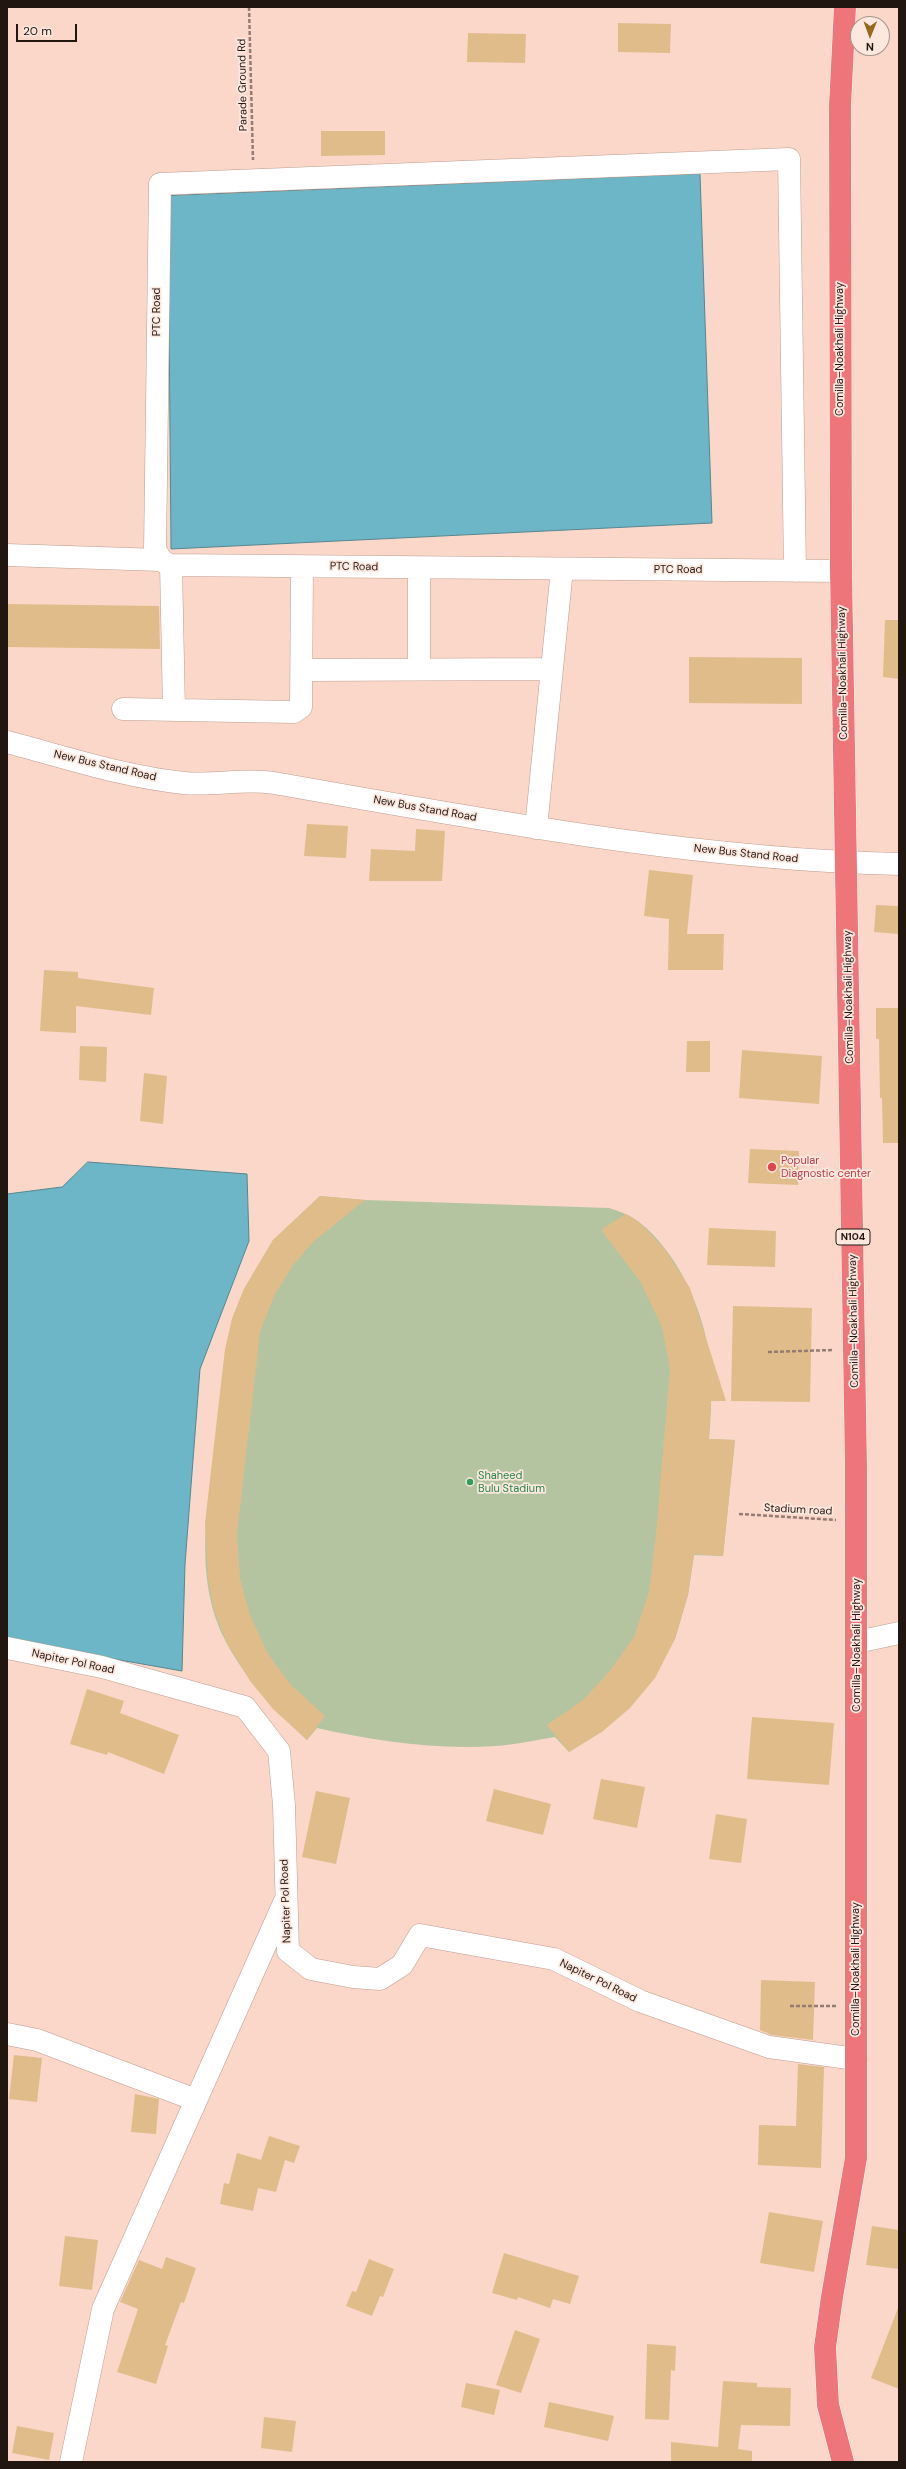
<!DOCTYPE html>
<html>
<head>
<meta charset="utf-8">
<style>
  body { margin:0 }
  #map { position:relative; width:906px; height:2469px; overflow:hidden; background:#fad7c9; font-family:"DM Sans",sans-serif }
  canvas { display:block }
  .frame { position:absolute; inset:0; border:8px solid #221611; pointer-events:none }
  .north { position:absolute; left:850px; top:16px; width:40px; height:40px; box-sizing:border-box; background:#fde8df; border:1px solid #a5948d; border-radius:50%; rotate:181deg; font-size:11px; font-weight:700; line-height:16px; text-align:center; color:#221611 }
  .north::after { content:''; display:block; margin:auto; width:14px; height:18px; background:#9a671d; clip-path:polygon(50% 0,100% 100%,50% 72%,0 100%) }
  .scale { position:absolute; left:16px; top:24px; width:61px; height:18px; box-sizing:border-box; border:2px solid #221611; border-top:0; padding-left:5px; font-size:12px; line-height:14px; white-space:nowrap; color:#221611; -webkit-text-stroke:3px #fde8df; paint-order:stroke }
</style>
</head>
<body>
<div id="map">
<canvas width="906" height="2469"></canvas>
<div class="frame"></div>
<div class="north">N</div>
<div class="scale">20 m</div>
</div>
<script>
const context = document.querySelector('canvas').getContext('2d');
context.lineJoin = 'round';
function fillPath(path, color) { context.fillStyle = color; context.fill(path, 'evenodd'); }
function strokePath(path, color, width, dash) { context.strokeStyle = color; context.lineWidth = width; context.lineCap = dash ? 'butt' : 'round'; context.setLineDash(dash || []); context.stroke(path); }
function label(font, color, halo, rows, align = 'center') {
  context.font = font + ' "DM Sans",sans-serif'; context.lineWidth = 3.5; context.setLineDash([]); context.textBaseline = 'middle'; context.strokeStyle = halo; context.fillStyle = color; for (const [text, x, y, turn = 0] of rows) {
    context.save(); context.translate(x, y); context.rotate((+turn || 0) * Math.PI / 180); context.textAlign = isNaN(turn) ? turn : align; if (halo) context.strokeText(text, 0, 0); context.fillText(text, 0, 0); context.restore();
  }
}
fillPath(new Path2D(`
  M320 1196 365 1200 609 1208C619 1211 630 1215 639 1222 680 1254 707 1317 711 1369 712 1392 711 1415 709 1439L735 1440 723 1556 694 1555 688 1595 675 1639 603 1731 569 1752 555 1737C535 1740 515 1745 495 1746 435 1750 375 1741 317 1728L307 1740C275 1710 247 1681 226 1642 193 1580 207 1506 216 1439 221 1399 227 1359 232 1319L244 1289 273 1240Z`), '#b4c4a0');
const water = new Path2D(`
  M700 174 712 523 171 549 168 196Z
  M88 1162 247 1174 249 1241 200 1369 185 1564 182 1671 7 1640V1194L62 1187Z`);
fillPath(water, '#6cb6c7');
strokePath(water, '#568690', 1);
fillPath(new Path2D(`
  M618 23 671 24 670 53 618 52Z
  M468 33 526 34 525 63 467 62Z
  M321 131H385V155L321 156Z
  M7 604 159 606 160 649 7 647Z
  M885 620H899V679L883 677Z
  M689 657 802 658V704L689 703Z
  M307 824 348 826 346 858 304 856Z
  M416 829 445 831 442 881H369L371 849 415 851Z
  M649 870 693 875 687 934H724L723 970H668L669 919 644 916Z
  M876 905 899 906V934L874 932Z
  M44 970 78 972V978L154 988 151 1015 76 1006V1033L40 1031Z
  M876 1008H899V1143H883L882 1098H880L879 1039H876Z
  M687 1041H710V1072H686Z
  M80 1046 107 1047 106 1082 79 1080Z
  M742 1050 822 1056 819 1104 739 1098Z
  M144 1073 167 1076 163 1124 140 1121Z
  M750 1149 799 1151 798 1185 748 1183Z
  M320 1196 365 1200 314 1241 293 1265 274 1296 260 1332 237 1534 240 1579 250 1615 267 1652 289 1683 325 1716 307 1740 273 1709 250 1681 226 1641 214 1610 208 1579 205 1523 225 1349 232 1319 244 1289 273 1240Z
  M626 1214 639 1222 664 1248 690 1288 726 1401H711L709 1439 735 1440 723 1556 694 1554 688 1595 675 1639 655 1678 630 1708 603 1731 569 1752 547 1725 583 1700 609 1672 634 1637 649 1592 656 1535 670 1369 662 1327 640 1281 601 1230Z
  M709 1228 776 1231 775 1267 707 1265Z
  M733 1306 812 1308 810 1402 731 1401Z
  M87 1689 124 1701 120 1713 179 1735 164 1774 108 1752 107 1755 70 1744Z
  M752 1717 834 1723 829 1785 747 1779Z
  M601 1779 645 1787 637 1828 593 1819Z
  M494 1789 551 1804 543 1835 486 1821Z
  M316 1791 350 1798 336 1864 302 1857Z
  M716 1814 747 1819 741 1863 709 1859Z
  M761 1980 815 1982 813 2040 772 2035 760 2030Z
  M14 2055 42 2058 37 2102 9 2099Z
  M798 2064 824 2067 821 2168 758 2165 759 2125 796 2126Z
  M135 2094 159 2099 156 2134 131 2132Z
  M269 2136 300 2146 294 2163 285 2160 276 2192 258 2188 253 2211 220 2204 224 2183 229 2184 237 2153 261 2160Z
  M769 2212 823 2221 814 2272 760 2263Z
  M872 2226 899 2230V2269L866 2265Z
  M65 2236 98 2240 92 2290 59 2286Z
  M504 2253 579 2276 570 2304 553 2299 550 2308 518 2297 517 2300 492 2293Z
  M166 2257 196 2268 184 2303 181 2302 165 2345 168 2346 156 2384 117 2372 138 2309 120 2302 139 2260 162 2269Z
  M369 2259 394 2269 383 2297 380 2296 372 2316 346 2306 352 2291 356 2292Z
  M898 2308H899V2389L871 2378Z
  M515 2330 540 2339 521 2393 496 2385Z
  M647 2344 676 2346 675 2371 671 2370 669 2420 645 2419Z
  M723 2381 757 2383V2387L791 2388 790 2426 741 2425 738 2449 752 2451V2462H671V2442L718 2447Z
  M466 2383 500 2390 494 2415 461 2407Z
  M549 2402 614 2416 608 2441 544 2427Z
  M264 2417 296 2421 292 2452 261 2448Z
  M17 2426 54 2433 49 2460 12 2453Z`), '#e1bc8b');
const minor = new Path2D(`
  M7 555 161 560
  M171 565 174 710
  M795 571 789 159 160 184 155 549C159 557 162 563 171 565L841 571
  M419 669V568
  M303 670 552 669
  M123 709 294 712 301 707 302 567
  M7 742C65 757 124 777 184 783 214 786 244 778 274 783 481 819 688 859 899 864
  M536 828 562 569
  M857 1642 899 1633
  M7 1648 102 1667 245 1707 279 1751 284 1805 288 1951 311 1969 353 1977 380 1979 402 1965 420 1935 554 1959 640 2001 769 2047 856 2059
  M7 2034 37 2040 196 2100
  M71 2462 103 2309 284 1903`);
const highway = new Path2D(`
  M843 2462 828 2405 825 2347 832 2297 856 2158V1467L841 571 840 106 845 7`);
strokePath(minor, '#be9d90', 23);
strokePath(highway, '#fff', 23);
strokePath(new Path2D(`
  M249 7 253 160
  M768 1352 834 1350
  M739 1514 836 1520
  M790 2006H836`), '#957c73', 2.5, [4, 2]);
strokePath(minor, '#fff', 22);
strokePath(highway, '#ee767b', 22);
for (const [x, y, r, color] of [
  [772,1167,5,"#e0444e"],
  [470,1482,4,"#2e9e5b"]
]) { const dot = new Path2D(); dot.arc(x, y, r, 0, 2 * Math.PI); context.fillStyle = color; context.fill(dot); strokePath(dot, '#fde8df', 1.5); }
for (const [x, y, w] of [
  [853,1237,34]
]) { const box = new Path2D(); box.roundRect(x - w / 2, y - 8, w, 16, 3); context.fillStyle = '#fde8df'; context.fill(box); strokePath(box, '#221611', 1); }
label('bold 10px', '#221611', null, [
  ["N104",853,1237]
]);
label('11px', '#221611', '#fde8df', [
  ["Parade Ground Rd",243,85,-91],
  ["PTC Road",157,312,-90],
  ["Comilla–Noakhali Highway",840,349,-90],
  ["PTC Road",354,567,1],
  ["PTC Road",678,570],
  ["Comilla–Noakhali Highway",843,673,-91],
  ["New Bus Stand Road",105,766,13],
  ["New Bus Stand Road",425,809,10],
  ["New Bus Stand Road",746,854,6],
  ["Comilla–Noakhali Highway",849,997,-91],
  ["Comilla–Noakhali Highway",854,1321,-91],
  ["Stadium road",798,1510,3],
  ["Comilla–Noakhali Highway",857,1645,-90],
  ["Napiter Pol Road",73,1662,12],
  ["Napiter Pol Road",286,1901,-92],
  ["Comilla–Noakhali Highway",856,1969,-90],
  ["Napiter Pol Road",598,1981,26]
]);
label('11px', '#be3a42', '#fde8df', [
  ["Popular",781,1161],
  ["Diagnostic center",781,1174]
], 'left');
label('11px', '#27864d', '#fde8df', [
  ["Shaheed",478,1476],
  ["Bulu Stadium",478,1489]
], 'left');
</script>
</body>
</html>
